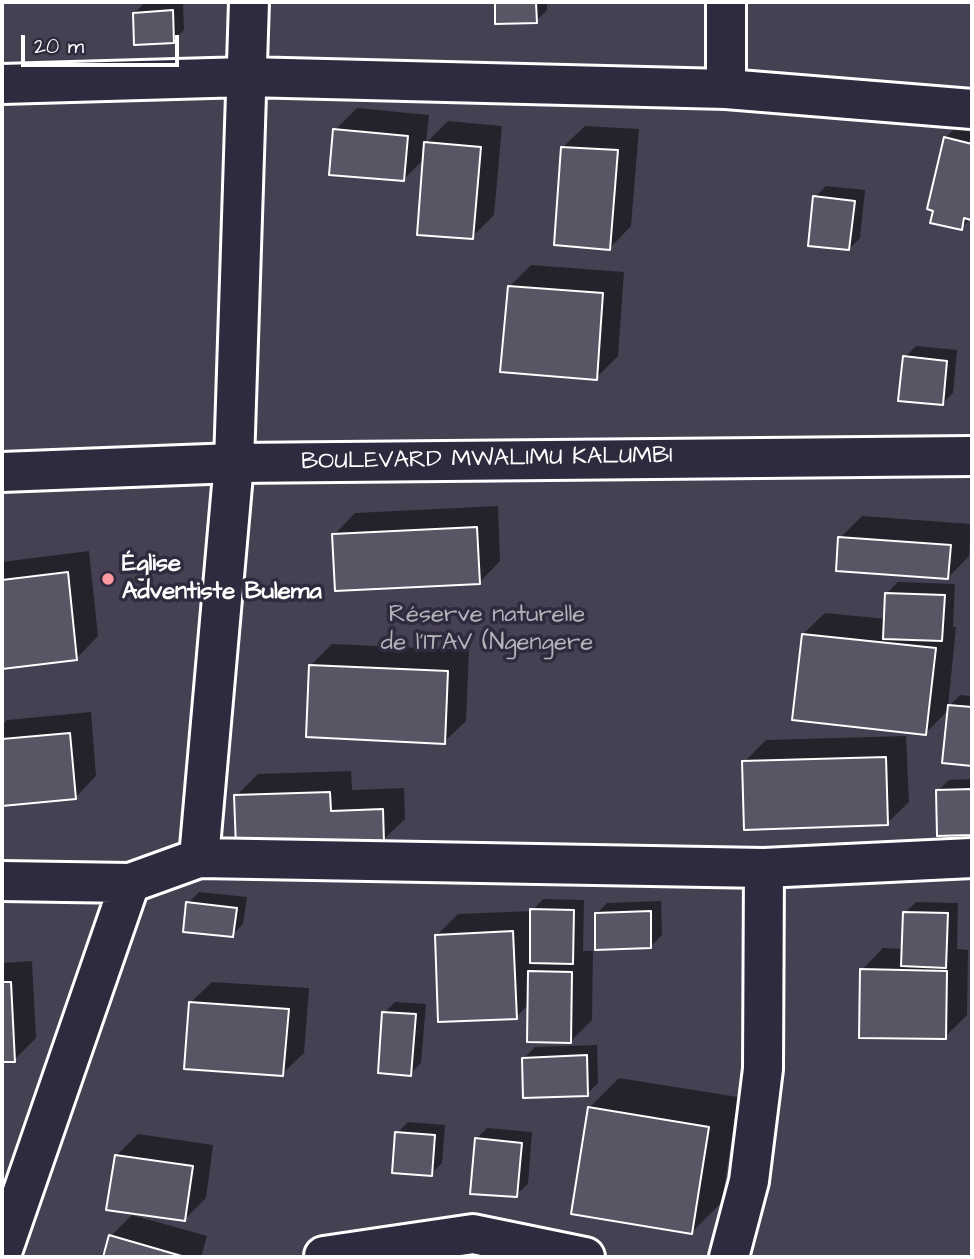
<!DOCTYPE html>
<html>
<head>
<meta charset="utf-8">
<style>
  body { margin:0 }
  #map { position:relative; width:974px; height:1259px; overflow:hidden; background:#2f2a3d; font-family:"Architects Daughter",sans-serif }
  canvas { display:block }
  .frame { position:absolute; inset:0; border:4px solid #fff; pointer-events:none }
  .scale { position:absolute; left:21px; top:35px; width:158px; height:32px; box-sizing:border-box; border:4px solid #fff; border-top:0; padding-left:9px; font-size:21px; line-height:24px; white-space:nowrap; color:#fff; -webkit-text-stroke:5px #2f2a3d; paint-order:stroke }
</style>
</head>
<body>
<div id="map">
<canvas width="974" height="1259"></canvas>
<div class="frame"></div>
<div class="scale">20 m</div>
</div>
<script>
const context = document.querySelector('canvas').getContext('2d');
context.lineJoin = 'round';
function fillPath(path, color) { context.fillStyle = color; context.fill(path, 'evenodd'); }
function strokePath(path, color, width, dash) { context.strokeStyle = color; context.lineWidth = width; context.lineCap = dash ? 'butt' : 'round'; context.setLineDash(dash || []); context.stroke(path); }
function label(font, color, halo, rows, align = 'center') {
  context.font = font + ' "Architects Daughter",sans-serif'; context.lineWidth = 7; context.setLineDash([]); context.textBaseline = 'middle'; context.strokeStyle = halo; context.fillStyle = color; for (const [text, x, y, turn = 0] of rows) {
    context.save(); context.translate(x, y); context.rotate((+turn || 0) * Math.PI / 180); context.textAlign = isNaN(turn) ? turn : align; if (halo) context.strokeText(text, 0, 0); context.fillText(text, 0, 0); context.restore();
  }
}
fillPath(new Path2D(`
  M2 2H972V1257H2Z`), '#464152');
fillPath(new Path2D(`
  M146 2H183L184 30 173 41 134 13Z
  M497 2H547V10L536 21 497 22Z
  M357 108 429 115 426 143 448 121 502 126 494 215 472 237 425 158 403 180 335 130Z
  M967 116 972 118V217L961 228 945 138Z
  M585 126 639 129 631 226 610 248 563 147Z
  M826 186 865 190 860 238 849 249 815 197Z
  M531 265 624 272 618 356 596 378 509 287Z
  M916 346 957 350 953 393 942 404 905 357Z
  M498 506 500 561 479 583 334 535 355 513Z
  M862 516 971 524 969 556 948 578 840 538Z
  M89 551 98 636 77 658 2 667V562Z
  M898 582 955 584 953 627H956L948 707 960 695 972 696V764L944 761 949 709 926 733 803 634 825 613 886 619 887 593Z
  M332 644 469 650 466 721 444 742 311 665Z
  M91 712 96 776 75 798 2 804V725L7 720Z
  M906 736 909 802 887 823 744 762 766 740Z
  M351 771 352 790 404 788 405 819 383 840 236 796 258 774Z
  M972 779V833L938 834V791L949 780Z
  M199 892 247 897 243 924 232 935 188 903Z
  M543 899 584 900 583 951H593L592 1020 570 1042 529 1004 516 1017 436 936 458 914 532 911Z
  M661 901 662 935 651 946 596 914 607 903Z
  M916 902 958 903 957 949 968 950 967 1015 945 1037 862 970 883 948 903 949 905 913Z
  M32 961 36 1038 14 1060 2 1061V963Z
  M212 982 309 988 304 1053 282 1074 190 1003Z
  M395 1002 426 1004 421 1063 410 1074 384 1013Z
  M597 1045 598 1083 587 1094 524 1058 535 1047Z
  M619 1078 738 1097 722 1202 692 1232 589 1108Z
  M408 1122 445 1125 442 1163 431 1174 397 1133Z
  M487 1128 532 1132 528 1184 516 1195 476 1139Z
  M138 1134 213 1145 206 1198 184 1220 117 1155Z
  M132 1215 207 1236 201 1257H99L107 1248 111 1236Z`), '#0007');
const building = new Path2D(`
  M495 2H536L537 23 495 24Z
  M173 10 174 43 134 45 133 13Z
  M333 129 408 136 404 181 329 175Z
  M944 137 972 144V215L971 220 964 218 962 230 930 223 933 211 927 209Z
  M424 142 481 147 473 239 417 235Z
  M561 147 618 150 610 250 554 245Z
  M813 196 855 201 849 250 808 246Z
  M508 286 603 293 597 380 500 372Z
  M903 356 947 361 943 405 898 401Z
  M477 527 480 584 335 591 332 534Z
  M838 537 951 545 948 579 836 571Z
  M68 572 77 660 2 669V580Z
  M885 593 945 595 942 641 883 639Z
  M802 634 936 648 926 735 792 720Z
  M309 665 448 671 445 744 306 737Z
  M948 705 972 707V766L942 763Z
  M70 733 76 799 2 806V739Z
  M886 757 888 825 744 830 742 761Z
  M972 789V835L937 836 936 790Z
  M330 792 331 811 383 809 384 842 236 847 234 795Z
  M186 902 237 908 233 937 183 932Z
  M530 909 574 910 573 964 530 963Z
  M651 911V948L595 950V913Z
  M903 912 948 913 946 968 901 966Z
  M513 931 517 1019 438 1022 435 935Z
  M860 969 947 971 946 1039 859 1038Z
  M528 971 572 972 571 1043 527 1042Z
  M2 982H11L15 1062H2Z
  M189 1002 289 1009 283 1076 184 1069Z
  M382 1012 416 1014 411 1076 378 1073Z
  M587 1055 588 1096 523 1098 522 1058Z
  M588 1107 709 1127 692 1234 571 1214Z
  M395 1132 435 1135 432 1176 392 1173Z
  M475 1138 522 1143 517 1197 470 1194Z
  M115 1155 193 1166 185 1221 106 1210Z
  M109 1235 185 1257H103Z`);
fillPath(building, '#595564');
strokePath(building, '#fff', 2);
const street = new Path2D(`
  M726 2V89
  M2 84 246 77 726 89 972 109
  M199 858 234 463 249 2
  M2 881 130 883 199 858 764 868 972 858
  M2 1252 130 883
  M324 1257V1256L473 1234 585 1257
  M729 1257 749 1181 763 1069 764 868`);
const secondary = new Path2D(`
  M2 472 234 463 972 456`);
strokePath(street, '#fff', 44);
strokePath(secondary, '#fff', 44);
strokePath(street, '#2f2a3d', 38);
strokePath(secondary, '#2f2a3d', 38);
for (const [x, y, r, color] of [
  [108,579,7,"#ff9aa2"]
]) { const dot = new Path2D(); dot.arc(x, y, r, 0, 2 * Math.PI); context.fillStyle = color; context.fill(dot); strokePath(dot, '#2f2a3d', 2.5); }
label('24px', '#fff', '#2f2a3d', [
  ["BOULEVARD MWALIMU KALUMBI",487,460,-1]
]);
label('bold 24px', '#fff', '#2f2a3d', [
  ["Église",122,565],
  ["Adventiste Bulema",122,593]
], 'left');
label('24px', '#b5b3ba', '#2f2a3d', [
  ["Réserve naturelle",487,616],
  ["de l'ITAV (Ngengere",487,644]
]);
</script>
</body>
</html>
